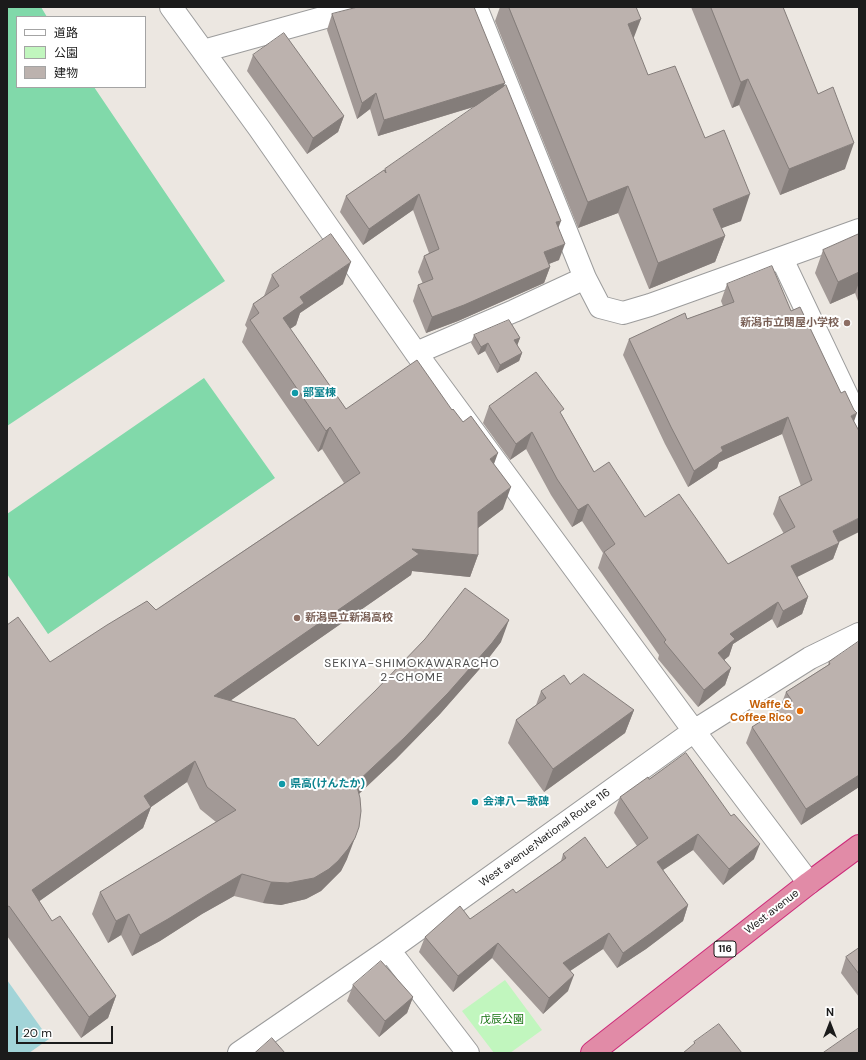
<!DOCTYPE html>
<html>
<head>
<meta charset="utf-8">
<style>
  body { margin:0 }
  #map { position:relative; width:866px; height:1060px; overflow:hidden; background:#ece7e1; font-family:"DM Sans","Noto Sans JP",sans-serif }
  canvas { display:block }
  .frame { position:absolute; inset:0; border:8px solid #1b1b1b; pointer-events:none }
  .legend { position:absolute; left:16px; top:16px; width:130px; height:72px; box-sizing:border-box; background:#fff; border:1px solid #a4a4a4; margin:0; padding:5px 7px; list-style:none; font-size:12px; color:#1b1b1b }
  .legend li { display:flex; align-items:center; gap:8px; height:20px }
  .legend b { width:20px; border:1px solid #a4a4a4 }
  .north { position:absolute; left:810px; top:1004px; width:40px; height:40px; -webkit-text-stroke:3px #fff; paint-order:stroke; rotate:0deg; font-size:11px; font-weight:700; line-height:16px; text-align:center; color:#1b1b1b }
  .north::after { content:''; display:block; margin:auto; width:14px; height:18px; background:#1b1b1b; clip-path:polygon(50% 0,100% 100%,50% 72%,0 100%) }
  .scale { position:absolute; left:16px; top:1026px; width:97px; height:18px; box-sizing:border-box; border:2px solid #1b1b1b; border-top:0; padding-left:5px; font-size:12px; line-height:14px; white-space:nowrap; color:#1b1b1b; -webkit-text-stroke:3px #fff; paint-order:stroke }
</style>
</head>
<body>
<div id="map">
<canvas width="866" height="1060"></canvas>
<div class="frame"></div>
<ul class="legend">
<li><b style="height:5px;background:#fff"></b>道路</li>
<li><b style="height:11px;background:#c1f6be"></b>公園</li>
<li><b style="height:11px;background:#bcb2ae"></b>建物</li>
</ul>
<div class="north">N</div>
<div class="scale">20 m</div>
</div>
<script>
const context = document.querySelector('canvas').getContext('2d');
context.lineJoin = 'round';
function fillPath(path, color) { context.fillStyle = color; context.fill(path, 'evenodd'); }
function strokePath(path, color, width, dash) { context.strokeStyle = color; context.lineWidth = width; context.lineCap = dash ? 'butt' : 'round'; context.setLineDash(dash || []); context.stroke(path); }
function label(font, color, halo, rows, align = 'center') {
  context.font = font + ' "DM Sans","Noto Sans JP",sans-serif'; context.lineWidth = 4; context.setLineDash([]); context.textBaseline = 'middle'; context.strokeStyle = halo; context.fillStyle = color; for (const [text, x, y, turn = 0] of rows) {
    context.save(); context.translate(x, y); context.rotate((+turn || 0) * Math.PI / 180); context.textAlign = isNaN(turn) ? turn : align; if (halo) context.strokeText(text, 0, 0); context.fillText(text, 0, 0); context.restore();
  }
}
fillPath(new Path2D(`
  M505 980 542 1030 510 1053H494L462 1011Z`), '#c1f6be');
fillPath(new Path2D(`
  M7 7H41L47 17H17V87H94L225 281 7 426Z
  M204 378 275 478 48 634 7 574V514Z`), '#81d9aa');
fillPath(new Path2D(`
  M7 980 49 1039 29 1053H7Z`), '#a2d4d8');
const minor = new Path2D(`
  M171 7 259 128 416 353 694 731 809 883
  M476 7 585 278 600 307 623 313 650 305 859 230
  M203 51 362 7
  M782 259 859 421
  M416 353 514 311 585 278
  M389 950 468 1053
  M239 1053 389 950 694 731 810 658 859 634`);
const highway = new Path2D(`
  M592 1053 809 883 859 846`);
strokePath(minor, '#9c9c9c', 24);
strokePath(highway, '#cd2b7a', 24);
strokePath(minor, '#fff', 22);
strokePath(highway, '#e18ba7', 22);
fillPath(new Path2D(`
  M500 7H636L633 38 648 75 705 138 741 221 721 228 725 236 715 262 649 289 618 213 578 228 495 21Z
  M691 7H783L845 169 780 195 739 105 732 108Z
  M332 14 504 87 558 228 559 260 549 264 550 267 544 283 458 321 426 333 413 301 418 285 423 284 418 272 424 256 429 253 413 210 363 245 340 212 346 196 384 171 385 169 477 106 378 136 370 109 357 119 327 30Z
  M253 55 344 116 338 132 307 154 247 71Z
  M859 234V300L858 301 855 293 830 304 815 273 823 250Z
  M272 275 343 284 300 313 296 325 290 329 346 409 452 410 494 464 503 509 478 528V555L470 577 412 571 411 575 231 700 318 746 501 642 484 664 440 714 396 759 359 794 347 859 341 871 321 891 306 899 281 905 263 903 234 896 202 914 160 941 132 956 121 935 108 943 92 914 100 892 216 822 200 809 187 782 151 807 143 828 39 901 52 921 116 996 108 1018 81 1038 7 936V625L50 662 156 610 344 483 322 449 318 452 242 342 247 328 245 325 253 304 264 296Z
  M727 284 791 311 854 422 839 543 833 559 797 577 808 597 802 614 777 628 772 619 733 644 729 656 724 660 731 668 725 685 698 707 658 659 659 655 598 568 603 553 582 521 572 527 551 495 526 449 510 460 483 423 489 406 562 415 594 472 645 517 728 564 784 534 773 514 779 497 801 486 782 434 719 462 717 468 688 487 665 444 623 355 629 339 687 319 723 306 721 301Z
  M474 335 520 338 517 345 522 353 519 361 497 373 485 351 478 355 471 343Z
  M859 643V787L801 825 746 743 752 727 780 709V708L786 692 828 665 829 662Z
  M570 684 634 710 625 733 544 792 508 743 516 720 536 705 541 691Z
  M649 779 754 859 723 885 693 850 663 870 688 905 683 921 646 949 617 968 603 949 570 971 568 991 543 1014 492 958 453 992 419 952 425 937 470 919 516 893 561 861 563 854 607 868 637 846 614 813 620 797Z
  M859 948V997L841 973 846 957Z
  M353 985 413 997 407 1013 379 1037 347 1001Z`), '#a29996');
fillPath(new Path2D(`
  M641 19 631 45 628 24Z
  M748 79 739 105 732 108 741 82Z
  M505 83 499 99 378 136 384 120Z
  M376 93 370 109 357 119 362 103Z
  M344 116 338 132 307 154 313 138Z
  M854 143 845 169 780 195 789 169Z
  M628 186 618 213 578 228 588 202Z
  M419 194 413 210 363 245 369 229Z
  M750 194 741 221 704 235 713 209Z
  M561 221 555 237 556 222Z
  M725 236 715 262 649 289 658 263Z
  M565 244 559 260 538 268 544 252Z
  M351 262 343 284 300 313 296 325 275 339 283 318 300 297Z
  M550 267 544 283 458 321 426 333 432 317Z
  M859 272V283L855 293 830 304 838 282Z
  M520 338 517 346 514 340Z
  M488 343 485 351 478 355 481 347Z
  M522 353 519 361 497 373 500 365Z
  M857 413 851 430V416Z
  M788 417 782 434 719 462 717 468 688 487 694 471 721 447Z
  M330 427 322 449 318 452 326 431Z
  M532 432 526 449 510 460 516 444Z
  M498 453 490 475V459Z
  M511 487 503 509 470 534 478 512Z
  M588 504 582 521 572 527 578 510Z
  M859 518V532L827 548 833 531Z
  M839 543 833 559 785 583 791 566Z
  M412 549 478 555 470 577 412 571 411 575 207 717 214 696Z
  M808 597 802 614 777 628 783 611Z
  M778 602 772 619 733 644 729 656 712 670 718 653 730 634Z
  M509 620 501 642 484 664 440 714 396 759 348 804 356 783Z
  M731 668 725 685 698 707 704 690Z
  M634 710 625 733 544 792 553 769Z
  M195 761 187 782 151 807 143 828 24 912 32 890 144 796Z
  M859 775V787L801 825 806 809Z
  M698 834 693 850 651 878 657 862Z
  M355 838 347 859 341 871 321 891 306 899 281 905 263 903 271 882Z
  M760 844 754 859 723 885 729 869Z
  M242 874 234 896 202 914 160 941 132 956 140 935Z
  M688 905 683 921 646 949 617 968 623 953Z
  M129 914 121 935 108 943 116 921Z
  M609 933 603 949 558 979 563 963Z
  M498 943 492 958 453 992 458 976Z
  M574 975 568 991 543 1014 549 998Z
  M116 996 108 1018 81 1038 89 1017Z
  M413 997 407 1013 379 1037 385 1021Z`), '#847d7a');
const building = new Path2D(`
  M358 7H474L505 83 384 120 376 93 362 103 332 14Z
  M509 7H636L641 19 628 24 648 75 675 66 705 138 724 130 750 194 713 209 725 236 658 263 628 186 588 202Z
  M711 7H783L818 94 833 87 854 143 789 169 748 79 741 82Z
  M284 33 344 116 313 138 253 55Z
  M506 85 561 221 556 222 565 244 544 252 550 267 464 305 432 317 418 285 433 279 424 256 439 249 419 194 369 229 346 196 384 170 386 173 385 169Z
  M331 234 351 262 300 297 304 303 283 318 346 409 417 360 452 410 453 409 463 422 471 416 498 453 490 459 511 487 478 512V555L412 549 419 554 214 696 295 719 318 746 375 691 425 639 465 588 509 620 492 643 448 693 404 738 356 783 360 798 361 811 359 827 355 838 348 849 338 861 329 869 314 878 288 883 271 882 242 874 210 893 168 919 140 935 129 914 116 921 100 892 236 810 207 787 195 761 144 796 151 807 32 890 52 921 60 916 116 996 89 1017 9 906 7 907V625L18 617 50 662 107 625 147 601 156 610 360 473 330 427 326 431 250 320 259 313 253 304 279 286 272 275Z
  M859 234V272L838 282 823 250Z
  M772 266 791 311 800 307 841 393 845 391 854 410 857 413 851 416 859 431V518L833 531 839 543 791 566 808 597 783 611 778 602 730 634 735 639 718 653 731 668 704 690 664 642 666 640 604 552 615 544 588 504 578 510 557 479 532 432 516 444 489 406 536 372 564 409 560 412 594 472 609 462 645 517 679 494 728 564 795 527 779 497 812 480 788 417 721 447 723 451 694 471 671 427 629 339 685 313 687 319 734 302 727 284Z
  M509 320 520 338 514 340 522 353 500 365 488 343 481 347 474 335Z
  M858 642 859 643V775L806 809 752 727 792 701 786 692 830 664 829 662Z
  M584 674 634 710 553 769 516 720 546 698 541 691 564 675 570 684Z
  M686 753 731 816 734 814 760 844 729 869 698 834 657 862 688 905 651 933 623 953 609 933 563 963 574 975 549 998 498 943 458 976 425 937 460 906 470 919 513 889 516 893 566 858 563 854 585 837 607 868 648 838 620 797 648 777 649 779Z
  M859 948V974L846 957Z
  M381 961 413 997 385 1021 353 985Z
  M719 1024 742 1053H683L695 1043 694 1042Z
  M859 1028V1053H823Z
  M272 1038 285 1053H255Z`);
fillPath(building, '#bcb2ae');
strokePath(building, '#847d7a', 1);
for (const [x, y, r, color] of [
  [847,323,4,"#8d6e63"],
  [295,393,4,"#0f9aa8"],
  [297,618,4,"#8d6e63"],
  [800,711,4,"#e8710a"],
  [282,784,4,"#0f9aa8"],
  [475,802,4,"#0f9aa8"]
]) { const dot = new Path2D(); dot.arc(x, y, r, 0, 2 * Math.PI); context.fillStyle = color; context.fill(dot); strokePath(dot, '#fff', 1.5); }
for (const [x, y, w] of [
  [725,949,22]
]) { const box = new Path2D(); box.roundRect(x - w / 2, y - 8, w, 16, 3); context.fillStyle = '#fff'; context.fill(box); strokePath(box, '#1b1b1b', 1); }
label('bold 10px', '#1b1b1b', null, [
  ["116",725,949]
]);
label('bold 11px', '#785e54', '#fff', [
  ["新潟市立関屋小学校",839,323],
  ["新潟県立新潟高校",305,618,"left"]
], 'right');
label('bold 11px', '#0d838f', '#fff', [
  ["部室棟",303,393],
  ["県高(けんたか)",290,784],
  ["会津八一歌碑",483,802]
], 'left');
label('bold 11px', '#c56008', '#fff', [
  ["Waffe &",792,705],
  ["Coffee Rico",792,718]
], 'right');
label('11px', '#1b1b1b', '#fff', [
  ["West avenue;National Route 116",545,838,-36],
  ["West avenue",772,912,-38]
]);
label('11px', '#167210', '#fff', [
  ["戊辰公園",502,1020]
]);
context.letterSpacing = '1px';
label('12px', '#4e4e4e', '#fff', [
  ["SEKIYA-SHIMOKAWARACHO",412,664],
  ["2-CHOME",412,678]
]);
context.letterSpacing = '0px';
</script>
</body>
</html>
